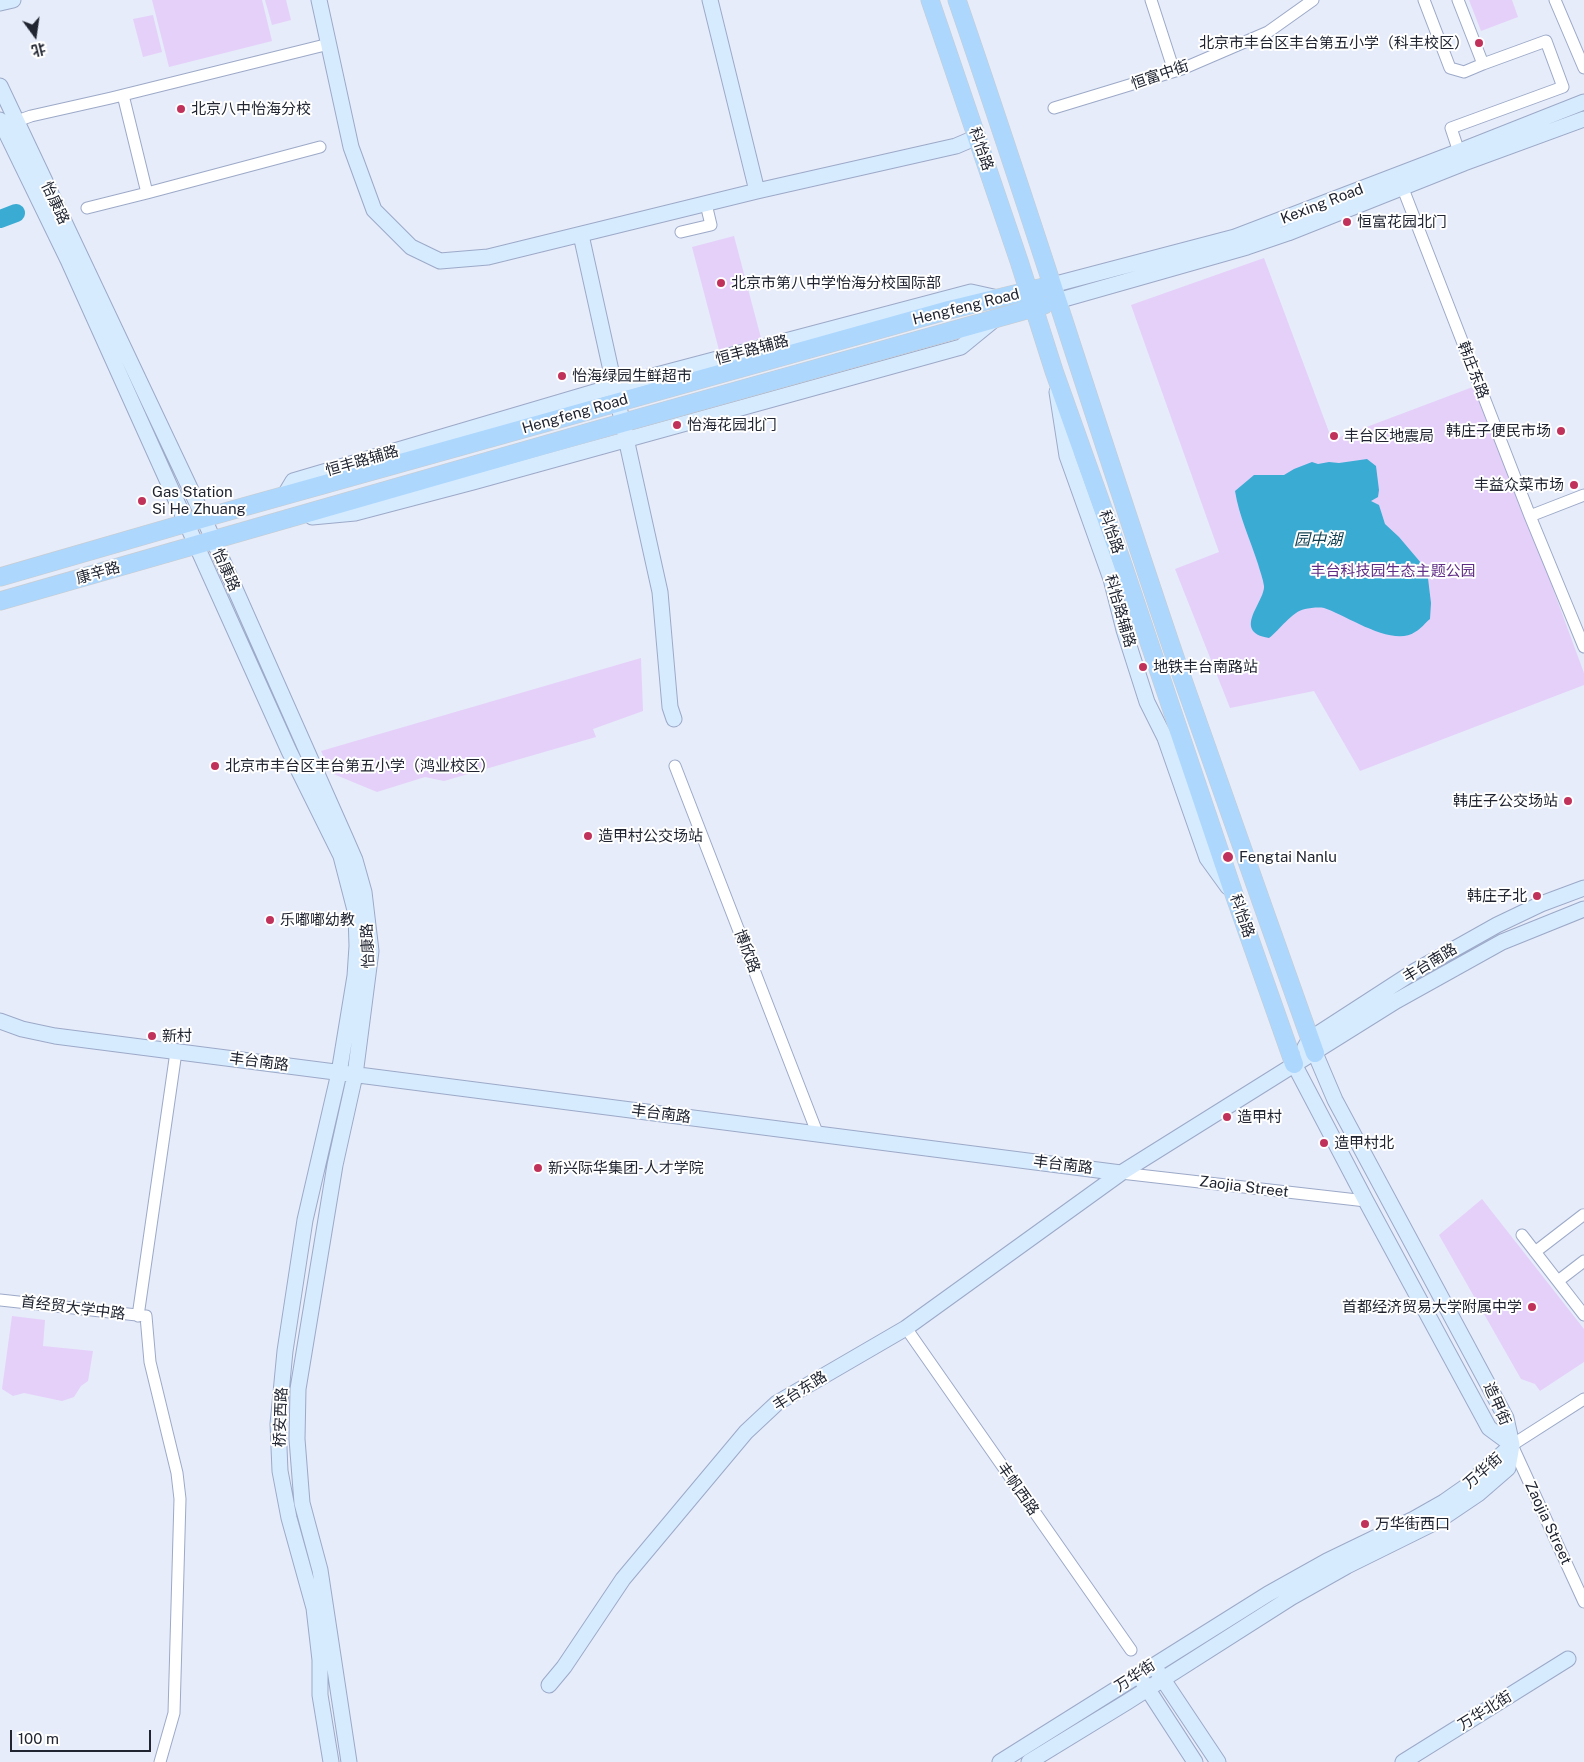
<!DOCTYPE html>
<html>
<head>
<meta charset="utf-8">
<style>
  body { margin:0 }
  #map { position:relative; width:1584px; height:1762px; overflow:hidden; background:#e6ecf9; font-family:"Public Sans","Noto Sans SC",sans-serif }
  canvas { display:block }
  .north { position:absolute; left:10px; top:10px; width:50px; height:50px; -webkit-text-stroke:4px #fff; paint-order:stroke; rotate:166deg; font-size:14px; font-weight:700; line-height:20px; text-align:center; color:#202531 }
  .north::after { content:''; display:block; margin:auto; width:18px; height:22px; background:#202531; clip-path:polygon(50% 0,100% 100%,50% 72%,0 100%) }
  .scale { position:absolute; left:10px; top:1730px; width:141px; height:22px; box-sizing:border-box; border:2px solid #202531; border-top:0; padding-left:6px; font-size:15px; line-height:18px; white-space:nowrap; color:#202531; -webkit-text-stroke:4px #fff; paint-order:stroke }
</style>
</head>
<body>
<div id="map">
<canvas width="1584" height="1762"></canvas>
<div class="north">北</div>
<div class="scale">100 m</div>
</div>
<script>
const context = document.querySelector('canvas').getContext('2d');
context.lineJoin = 'round';
function fillPath(path, color) { context.fillStyle = color; context.fill(path, 'evenodd'); }
function strokePath(path, color, width, dash) { context.strokeStyle = color; context.lineWidth = width; context.lineCap = dash ? 'butt' : 'round'; context.setLineDash(dash || []); context.stroke(path); }
function label(font, color, halo, rows, align = 'center') {
  context.font = font + ' "Public Sans","Noto Sans SC",sans-serif'; context.lineWidth = 4; context.setLineDash([]); context.textBaseline = 'middle'; context.strokeStyle = halo; context.fillStyle = color; for (const [text, x, y, turn = 0] of rows) {
    context.save(); context.translate(x, y); context.rotate((+turn || 0) * Math.PI / 180); context.textAlign = isNaN(turn) ? turn : align; if (halo) context.strokeText(text, 0, 0); context.fillText(text, 0, 0); context.restore();
  }
}
fillPath(new Path2D(`
  M152 0H262L272 41 169 67Z
  M265 0H286L291 20 272 25Z
  M1469 0H1512L1518 17 1481 31Z
  M153 15 162 52 143 57 133 19Z
  M734 236 761 338 719 350 692 247Z
  M1264 258 1332 440 1478 385 1584 673V685L1360 771 1314 691 1230 708 1175 569 1219 552 1131 305Z
  M641 658 643 711 593 729 596 737 444 781 425 777 377 792 331 773 321 751Z
  M1482 1199 1584 1329V1362L1540 1391 1535 1384 1521 1379 1439 1235Z
  M12 1316 45 1320 43 1346 93 1351 88 1381 81 1386 74 1397 62 1401 24 1393 13 1396 2 1389Z`), '#e5d0fa');
fillPath(new Path2D(`
  M1367 459 1376 466 1379 490 1378 497 1371 501 1379 505 1385 524 1399 537 1427 570 1431 603 1430 619C1425 623 1421 629 1415 632 1393 648 1346 615 1324 608 1319 607 1310 608 1305 609 1291 612 1280 630 1269 638 1231 632 1265 602 1264 586 1263 579 1260 571 1258 564 1250 539 1239 516 1235 491L1254 475H1284L1294 469 1312 462 1318 464 1329 462 1339 463Z`), '#3aabd3');
strokePath(new Path2D(`
  M0 219 16 213`), '#3aabd3', 18);
const street = new Path2D(`
  M1151 0 1174 71
  M1424 0 1450 68 1464 72 1483 64
  M1458 0 1483 64 1546 41 1563 87 1451 128 1459 152
  M1555 0 1584 68
  M123 95 147 193 320 147
  M1054 108 1182 69 1268 32 1313 0
  M17 121 31 116 111 98 329 44
  M1400 181 1530 516 1584 647
  M87 208 147 193
  M681 232 711 225 706 204
  M1530 516 1584 495
  M675 766 818 1135
  M1121 1173 1366 1201
  M1522 1235 1584 1315
  M1535 1252 1583 1215 1584 1216
  M1558 1281 1584 1261
  M0 1300 146 1316 150 1362 177 1473 180 1499 174 1713 160 1762
  M138 1316 176 1052
  M906 1328 1131 1650
  M1584 1399 1512 1445 1584 1602`);
const secondary = new Path2D(`
  M319 0 351 147 374 210 411 247 440 261 488 257 757 191 956 146 977 137
  M710 0 757 191
  M0 3 13 0
  M0 86 197 503 345 837 355 860 364 892 371 951 355 1075 335 1165 298 1389 297 1439 302 1503 320 1570 349 1762
  M0 120 68 260 289 751 341 856 356 914 357 946 355 976 339 1073 305 1220 285 1351 278 1424 280 1471 289 1518 314 1608 320 1660V1695L331 1762
  M581 235 660 592 670 707 674 719
  M1052 285 1235 237 1460 151 1584 102
  M1057 301 1247 247 1288 233 1464 163 1584 119
  M1057 392 1067 456 1111 579 1124 630 1147 702 1165 738 1207 858 1228 887
  M284 496 293 481 615 386 971 292 998 298
  M312 517 355 513 473 482 961 347 994 320
  M0 1021 22 1029 55 1036 1121 1173
  M1305 1047 1310 1039 1415 971 1497 925 1541 904 1584 888
  M1294 1064 1366 1201 1489 1428 1512 1445
  M1158 1672 1218 1762
  M1143 1682 1195 1762
  M549 1685 564 1667 623 1579 746 1432 777 1403 906 1328 1121 1173 1396 1001 1502 942 1584 909
  M1000 1762 1268 1594 1327 1561 1414 1519 1444 1502 1464 1488 1512 1445
  M1029 1762 1127 1702 1292 1597 1347 1566 1438 1521 1478 1494 1508 1468 1512 1445 1506 1418 1335 1100 1315 1053
  M1403 1762 1568 1659`);
const primary = new Path2D(`
  M930 0 1019 261 1054 371 1121 559 1235 897 1294 1064
  M957 0C1033 220 1102 443 1177 663 1222 793 1269 923 1315 1053
  M0 577 204 518 949 310 1052 285
  M0 601 604 428 1044 305`);
strokePath(street, '#9ca9c8', 13);
strokePath(secondary, '#9ca9c8', 17);
strokePath(primary, '#c9cbce', 19);
strokePath(street, '#fff', 11);
strokePath(secondary, '#d6ebfe', 15);
strokePath(primary, '#add7fd', 18);
for (const [x, y, r, color] of [
  [1479,43,5,"#c1325b"],
  [181,109,5,"#c1325b"],
  [1347,222,5,"#c1325b"],
  [721,283,5,"#c1325b"],
  [562,376,5,"#c1325b"],
  [677,425,5,"#c1325b"],
  [1561,431,5,"#c1325b"],
  [1334,436,5,"#c1325b"],
  [1574,485,5,"#c1325b"],
  [142,501,5,"#c1325b"],
  [1143,667,5,"#c1325b"],
  [215,766,5,"#c1325b"],
  [1568,801,5,"#c1325b"],
  [588,836,5,"#c1325b"],
  [1228,857,6,"#c1325b"],
  [1537,896,5,"#c1325b"],
  [270,920,5,"#c1325b"],
  [152,1036,5,"#c1325b"],
  [1227,1117,5,"#c1325b"],
  [1324,1143,5,"#c1325b"],
  [538,1168,5,"#c1325b"],
  [1532,1307,5,"#c1325b"],
  [1365,1524,5,"#c1325b"]
]) { const dot = new Path2D(); dot.arc(x, y, r, 0, 2 * Math.PI); context.fillStyle = color; context.fill(dot); strokePath(dot, '#fff', 2); }
label('15px', '#202531', '#fff', [
  ["北京市丰台区丰台第五小学（科丰校区）",1469,43,"right"],
  ["北京八中怡海分校",191,109],
  ["恒富花园北门",1357,222],
  ["北京市第八中学怡海分校国际部",731,283],
  ["怡海绿园生鲜超市",572,376],
  ["怡海花园北门",687,425],
  ["韩庄子便民市场",1551,431,"right"],
  ["丰台区地震局",1344,436],
  ["丰益众菜市场",1564,485,"right"],
  ["Gas Station",152,492],
  ["Si He Zhuang",152,509],
  ["地铁丰台南路站",1153,667],
  ["北京市丰台区丰台第五小学（鸿业校区）",225,766],
  ["韩庄子公交场站",1558,801,"right"],
  ["造甲村公交场站",598,836],
  ["Fengtai Nanlu",1239,857],
  ["韩庄子北",1527,896,"right"],
  ["乐嘟嘟幼教",280,920],
  ["新村",162,1036],
  ["造甲村",1237,1117],
  ["造甲村北",1334,1143],
  ["新兴际华集团-人才学院",548,1168],
  ["首都经济贸易大学附属中学",1522,1307,"right"],
  ["万华街西口",1375,1524]
], 'left');
label('15px', '#202531', '#fff', [
  ["恒富中街",1160,75,-19],
  ["科怡路",981,149,71],
  ["怡康路",55,203,65],
  ["Kexing Road",1322,204,-21],
  ["Hengfeng Road",966,307,-14],
  ["恒丰路辅路",752,350,-15],
  ["韩庄东路",1473,370,69],
  ["Hengfeng Road",575,414,-16],
  ["恒丰路辅路",362,461,-16],
  ["科怡路",1111,532,71],
  ["怡康路",226,570,66],
  ["康辛路",98,573,-16],
  ["科怡路辅路",1120,611,74],
  ["科怡路",1242,916,71],
  ["怡康路",368,946,-92],
  ["博欣路",747,951,69],
  ["丰台南路",1430,963,-31],
  ["丰台南路",259,1062,7],
  ["丰台南路",661,1114,7],
  ["丰台南路",1063,1165,7],
  ["Zaojia Street",1244,1187,7],
  ["首经贸大学中路",73,1308,7],
  ["丰台东路",800,1391,-32],
  ["造甲街",1497,1404,66],
  ["桥安西路",281,1417,-88],
  ["万华街",1483,1471,-41],
  ["丰帆西路",1018,1489,55],
  ["Zaojia Street",1548,1523,65],
  ["万华街",1135,1676,-33],
  ["万华北街",1485,1711,-32]
]);
label('15px', '#602e86', '#fff', [
  ["丰台科技园生态主题公园",1393,571]
]);
label('italic 16px', '#0f3f50', '#fff', [
  ["园中湖",1318,540]
]);
</script>
</body>
</html>
